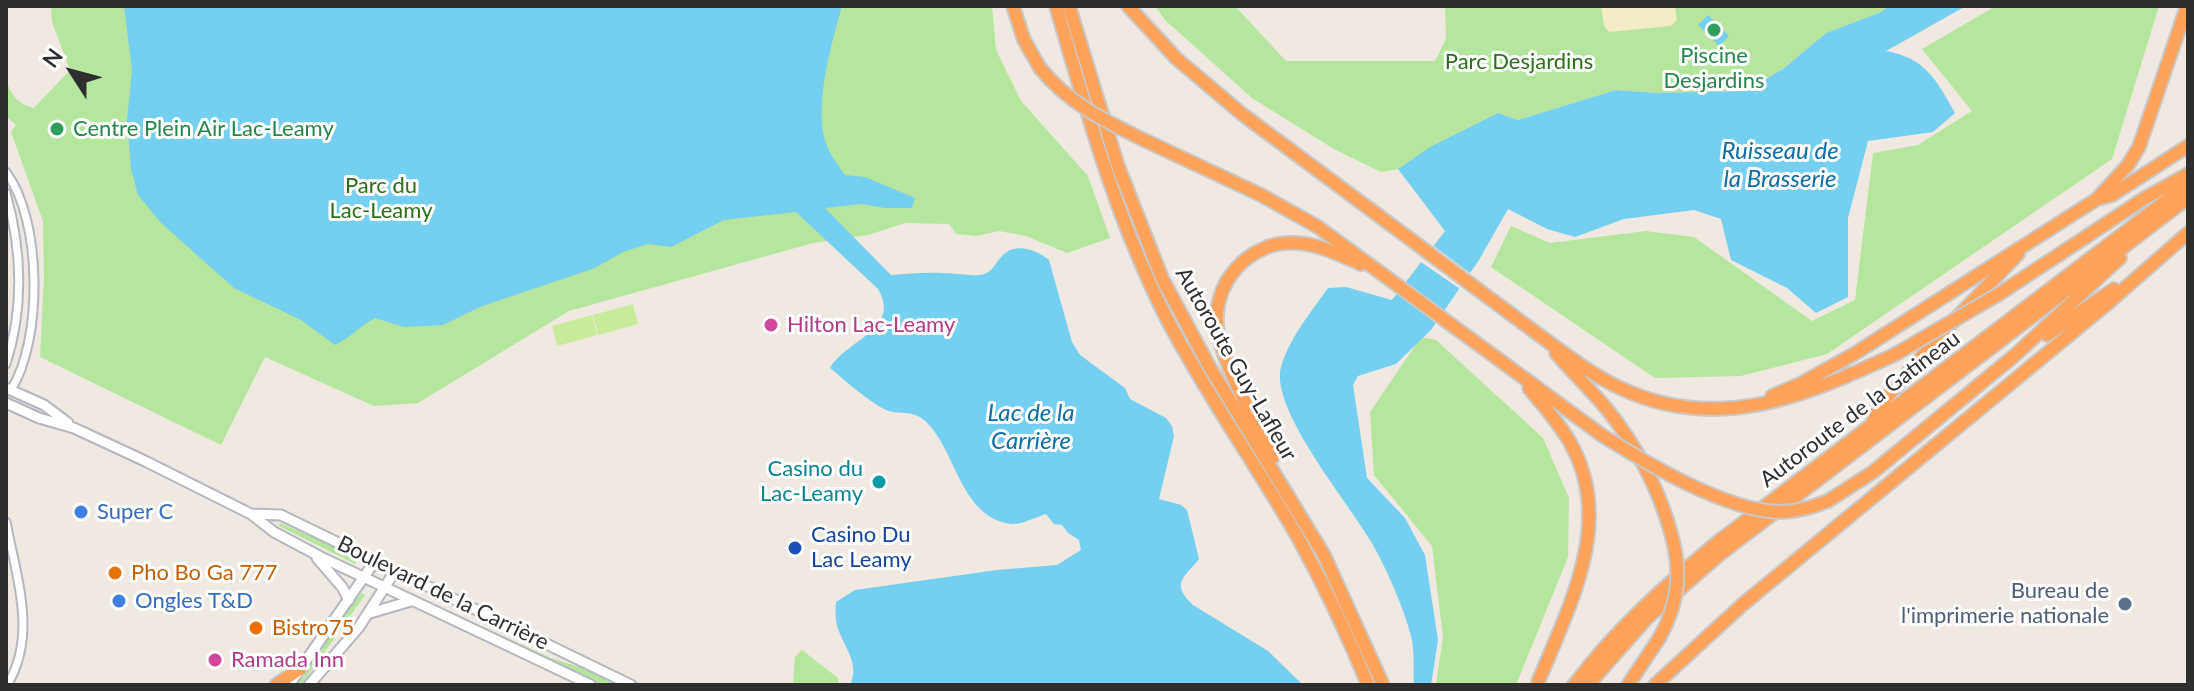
<!DOCTYPE html>
<html>
<head>
<meta charset="utf-8">
<style>
  body { margin:0 }
  #map { position:relative; width:2194px; height:691px; overflow:hidden; background:#efe9e1; font-family:Lato,sans-serif }
  canvas { display:block }
  .frame { position:absolute; inset:0; border:8px solid #2e2e2e; pointer-events:none }
  .north { position:absolute; left:32px; top:32px; width:80px; height:80px; -webkit-text-stroke:6px #fff; paint-order:stroke; rotate:306deg; font-size:22px; font-weight:700; line-height:32px; text-align:center; color:#2e2e2e }
  .north::after { content:''; display:block; margin:auto; width:28px; height:36px; background:#2e2e2e; clip-path:polygon(50% 0,100% 100%,50% 72%,0 100%) }
</style>
</head>
<body>
<div id="map">
<canvas width="2194" height="691"></canvas>
<div class="frame"></div>
<div class="north">N</div>
</div>
<script>
const context = document.querySelector('canvas').getContext('2d');
context.lineJoin = 'round';
function fillPath(path, color) { context.fillStyle = color; context.fill(path, 'evenodd'); }
function strokePath(path, color, width, dash) { context.strokeStyle = color; context.lineWidth = width; context.lineCap = dash ? 'butt' : 'round'; context.setLineDash(dash || []); context.stroke(path); }
function label(font, color, halo, rows, align = 'center') {
  context.font = font + ' Lato,sans-serif'; context.lineWidth = 6; context.setLineDash([]); context.textBaseline = 'middle'; context.strokeStyle = halo; context.fillStyle = color; for (const [text, x, y, turn = 0] of rows) {
    context.save(); context.translate(x, y); context.rotate((+turn || 0) * Math.PI / 180); context.textAlign = isNaN(turn) ? turn : align; if (halo) context.strokeText(text, 0, 0); context.fillText(text, 0, 0); context.restore();
  }
}
fillPath(new Path2D(`
  M51 6H992L996 50 1021 101 1088 176 1110 238 1067 253 1026 236 999 231 977 236 956 234 949 224 905 223 868 235 813 243 569 311 418 403 374 406 265 357 221 445 40 357 44 276 43 221 11 132 16 125 6 116V79C11 95 17 104 34 108L70 70 52 22Z
  M1155 6H1235L1286 61H1435L1446 39 1445 6H1889L1879 13 1826 33 1783 69 1745 91 1657 93 1616 90 1518 120 1498 113 1431 147 1398 169 1381 172 1334 149 1252 98 1165 20Z
  M1996 6H2159L2112 159 1827 354 1741 376 1655 378 1491 267 1511 226 1550 243 1646 231 1694 237 1812 321 1855 300 1873 153 1918 145 1972 111 1922 49Z
  M1421 337 1436 340 1543 438 1569 498 1568 557 1516 685H1436L1443 637 1432 546 1374 475 1370 412Z
  M280 523 327 543 356 561 355 564 279 526Z
  M401 589 551 658 597 673 619 685H604Z
  M362 593 365 595 309 674 301 685H297L351 605Z
  M802 650 838 678V685H793L795 657Z`), '#b6e59e');
fillPath(new Path2D(`
  M1601 6H1675L1677 20 1671 26 1609 32 1604 26Z`), '#f3ecc5');
fillPath(new Path2D(`
  M633 304 638 324 598 335 593 315Z
  M592 315 597 335 557 346 552 326Z`), '#c9ec9a');
fillPath(new Path2D(`
  M124 6H842C832 42 811 113 828 148 832 158 839 166 845 175L865 177 915 198 912 208H885L862 204 825 208 891 275C908 274 925 272 942 273 954 273 968 276 980 275 993 273 995 263 1003 255 1016 242 1037 250 1049 260L1072 342 1080 355 1125 388 1130 399 1166 418 1172 426 1174 436 1159 499 1181 505 1187 510 1199 559C1184 578 1170 583 1193 605L1268 651 1303 685H850C860 665 845 648 838 629 835 620 835 611 836 602L855 590 997 570 1057 565 1081 550 1079 540 1068 533 1062 525 1054 524 1046 514C1036 517 1021 525 1011 524 959 517 956 447 924 420 911 409 898 416 884 409 865 399 847 382 830 368 846 340 902 329 878 289L796 212 724 220 671 247 648 244 623 252 595 268 480 307 443 325 404 327 375 318C360 326 350 338 335 345L301 320 234 288 160 222 138 195 131 169 127 120 132 70Z
  M1889 6H1966L1886 51C1925 58 1936 79 1955 113L1933 132 1868 141 1848 218V297L1816 313 1787 288 1731 260 1721 219 1694 210 1624 219 1575 237 1547 229 1508 209 1479 260 1431 330 1396 364 1358 376 1353 385 1367 478 1405 518 1425 555 1438 640 1431 685H1414C1413 669 1415 651 1411 636 1403 606 1388 572 1373 545 1352 507 1269 409 1281 367 1289 339 1311 312 1328 288L1346 287 1392 300 1445 231 1398 169 1430 147 1498 113 1518 120 1616 90 1657 93 1745 91 1783 69 1826 33 1879 13Z
  M1708 15 1729 36 1719 46 1698 25Z`), '#75cff0');
fillPath(new Path2D(`
  M1430 243 1474 276 1463 291 1418 260Z`), '#efe9e1');
const street = new Path2D(`
  M6 172C42 220 43 339 11 390
  M6 193C22 250 24 308 6 364
  M6 522C16 575 38 636 7 685`);
const secondary = new Path2D(`
  M6 388 44 405 68 423
  M6 403 39 418 74 428 145 461 251 514 274 532 321 557 591 685
  M251 514 281 515 631 685
  M317 558 342 587 349 600
  M370 613 411 601
  M289 685 375 561
  M309 685 359 627 395 571`);
const highway = new Path2D(`
  M1013 6 1024 40 1040 68
  M1056 6C1087 113 1116 219 1167 319 1207 396 1258 467 1301 543 1326 589 1348 636 1368 685
  M1069 6 1118 166 1162 278 1209 366 1324 555 1383 685
  M1128 6 1177 59 1242 114 1543 338C1568 356 1592 375 1620 388 1717 434 1805 396 1894 355
  M1144 140 1261 195 1318 227 1603 436
  M2097 199 2112 195 2188 146
  M1999 294 2145 198 2188 174
  M2047 335 2114 289
  M1556 353C1572 372 1590 389 1606 408 1636 445 1658 487 1671 533
  M1529 388C1544 407 1562 426 1573 448 1614 527 1567 610 1537 685
  M1772 396 1802 383 1854 354 2097 199 2128 165 2139 147 2187 6
  M1873 421 1887 397 1945 330 2018 254
  M1273 457C1256 420 1225 371 1218 332 1209 285 1249 240 1296 243 1319 244 1340 255 1361 264
  M1828 501 1873 472 2014 356 2120 258
  M276 685 301 668
  M1574 685C1616 629 1666 585 1719 541L2188 184
  M1588 685 1647 618 1719 555 2188 198
  M1628 685 1660 637
  M1655 685 1742 605 2108 303 2188 233`);
strokePath(street, '#b4b7c1', 11);
strokePath(secondary, '#b4b7c1', 13);
strokePath(highway, '#c9c9c9', 16);
strokePath(street, '#fff', 7);
strokePath(secondary, '#fff', 9);
strokePath(highway, '#ffa35c', 12);
const highwayBridge = new Path2D(`
  M1040 68C1068 103 1105 121 1144 140
  M1894 355 1999 294
  M1603 436C1648 464 1726 511 1780 512 1797 512 1813 507 1828 501
  M1660 637C1679 602 1682 572 1671 533`);
strokePath(highwayBridge, '#c9c9c9', 16, []);
strokePath(highwayBridge, '#ffa35c', 12);
for (const [x, y, r, color] of [
  [1714,30,8,"#2e9e5b"],
  [57,129,8,"#2e9e5b"],
  [771,325,8,"#d1479c"],
  [879,482,8,"#0f9aa8"],
  [81,512,8,"#3f7fe0"],
  [795,548,8,"#1a4fb4"],
  [115,573,8,"#e8710a"],
  [119,601,8,"#3f7fe0"],
  [2125,604,8,"#5c6f8a"],
  [256,628,8,"#e8710a"],
  [215,660,8,"#d1479c"]
]) { const dot = new Path2D(); dot.arc(x, y, r, 0, 2 * Math.PI); context.fillStyle = color; context.fill(dot); strokePath(dot, '#fff', 3); }
label('22px', '#27864d', '#fff', [
  ["Piscine",1714,56],
  ["Desjardins",1714,81],
  ["Centre Plein Air Lac-Leamy",73,129,"left"]
]);
label('22px', '#2c6e1b', '#fff', [
  ["Parc Desjardins",1519,62],
  ["Parc du",381,186],
  ["Lac-Leamy",381,211]
]);
label('22px', '#b23c85', '#fff', [
  ["Hilton Lac-Leamy",787,325],
  ["Ramada Inn",231,660]
], 'left');
label('22px', '#2e2e2e', '#fff', [
  ["Autoroute Guy-Lafleur",1236,364,60],
  ["Autoroute de la Gatineau",1860,409,-37],
  ["Boulevard de la Carrière",443,593,26]
]);
label('22px', '#0d838f', '#fff', [
  ["Casino du",863,469],
  ["Lac-Leamy",863,494]
], 'right');
label('22px', '#366cbe', '#fff', [
  ["Super C",97,512],
  ["Ongles T&D",135,601]
], 'left');
label('22px', '#164399', '#fff', [
  ["Casino Du",811,535],
  ["Lac Leamy",811,560]
], 'left');
label('22px', '#c56008', '#fff', [
  ["Pho Bo Ga 777",131,573],
  ["Bistro75",272,628]
], 'left');
label('22px', '#4e5e75', '#fff', [
  ["Bureau de",2109,591],
  ["l'imprimerie nationale",2109,616]
], 'right');
label('italic 24px', '#0d6fa3', '#fff', [
  ["Ruisseau de",1780,151],
  ["la Brasserie",1780,179],
  ["Lac de la",1031,413],
  ["Carrière",1031,441]
]);
</script>
</body>
</html>
